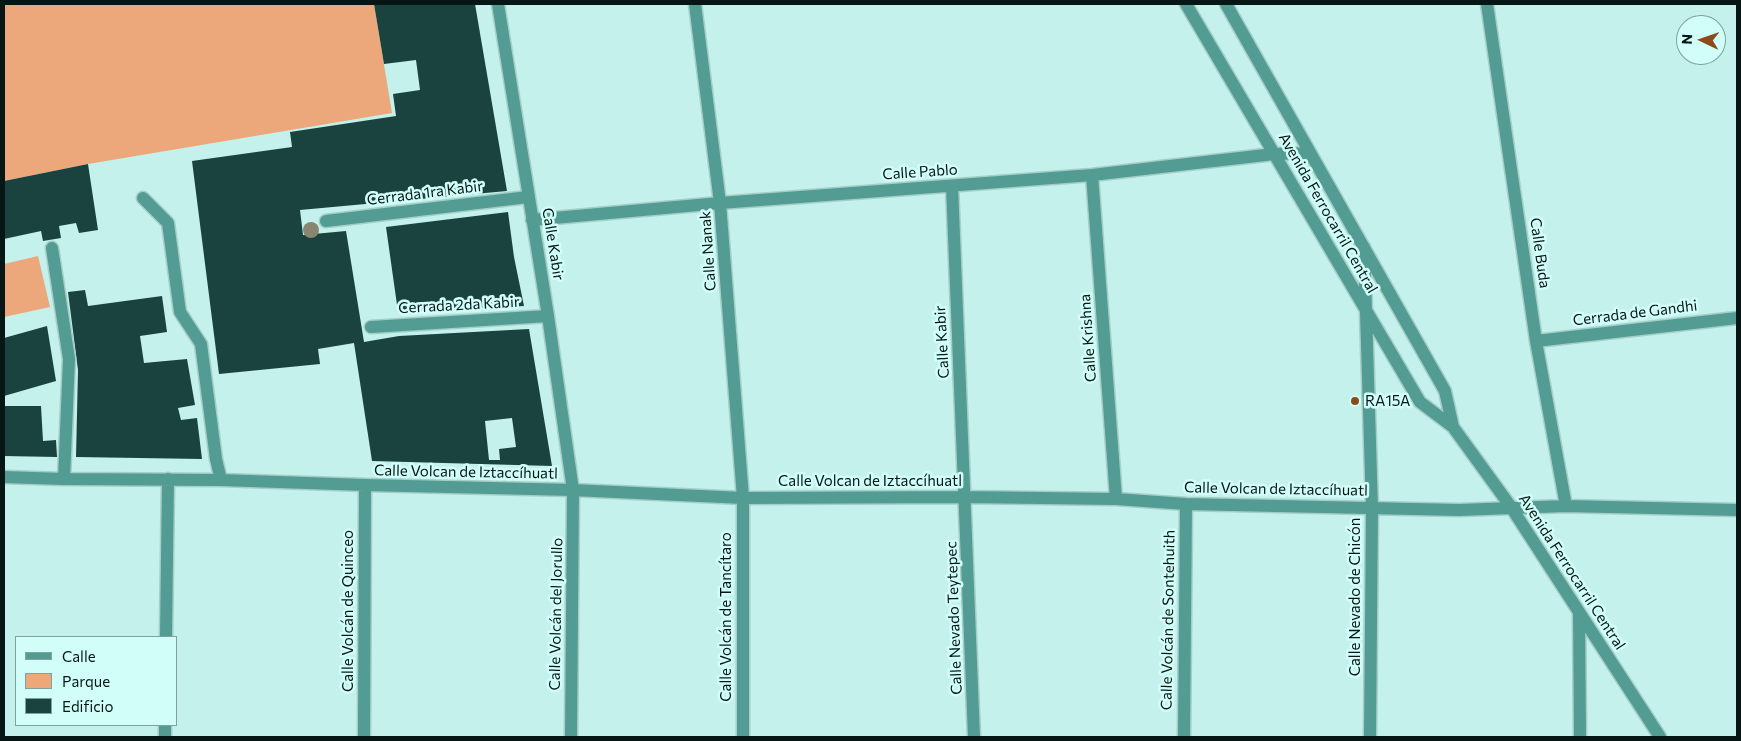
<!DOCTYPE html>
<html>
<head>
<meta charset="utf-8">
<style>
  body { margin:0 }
  #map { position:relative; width:1741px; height:741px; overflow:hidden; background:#c4f1eb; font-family:Commissioner,sans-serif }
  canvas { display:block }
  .frame { position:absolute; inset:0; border:5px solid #061615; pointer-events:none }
  .legend { position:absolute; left:15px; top:636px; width:162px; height:90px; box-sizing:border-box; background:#d1fef8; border:1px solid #80a19d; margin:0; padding:6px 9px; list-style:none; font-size:15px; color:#061615 }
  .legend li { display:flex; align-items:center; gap:10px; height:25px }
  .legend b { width:25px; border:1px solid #80a19d }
  .north { position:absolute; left:1676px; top:15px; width:50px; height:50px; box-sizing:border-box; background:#d1fef8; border:1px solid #80a19d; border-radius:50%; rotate:273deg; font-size:14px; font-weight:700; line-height:20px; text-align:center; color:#061615 }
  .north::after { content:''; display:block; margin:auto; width:18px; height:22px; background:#8d4b19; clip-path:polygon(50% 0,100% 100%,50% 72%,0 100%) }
</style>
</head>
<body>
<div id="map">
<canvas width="1741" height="741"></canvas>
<div class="frame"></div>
<ul class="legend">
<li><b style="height:6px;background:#529c94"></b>Calle</li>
<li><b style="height:14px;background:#eca77a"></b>Parque</li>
<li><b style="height:14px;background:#1a433f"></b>Edificio</li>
</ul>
<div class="north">N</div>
</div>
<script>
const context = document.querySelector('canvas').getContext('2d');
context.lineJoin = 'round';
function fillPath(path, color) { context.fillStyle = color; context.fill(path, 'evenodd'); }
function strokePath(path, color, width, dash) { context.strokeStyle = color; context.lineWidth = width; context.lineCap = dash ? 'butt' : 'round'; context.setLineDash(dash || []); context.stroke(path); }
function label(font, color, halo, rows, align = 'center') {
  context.font = font + ' Commissioner,sans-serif'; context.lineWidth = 5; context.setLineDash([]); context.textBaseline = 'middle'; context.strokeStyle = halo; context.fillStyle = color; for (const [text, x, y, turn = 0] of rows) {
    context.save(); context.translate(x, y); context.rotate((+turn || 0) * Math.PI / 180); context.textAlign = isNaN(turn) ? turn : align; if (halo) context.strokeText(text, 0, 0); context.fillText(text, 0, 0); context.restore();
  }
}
fillPath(new Path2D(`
  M4 4H374L392 113 88 164 4 181Z
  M38 256 50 307 4 317V264Z`), '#eca77a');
fillPath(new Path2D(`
  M374 4H475L507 191 300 210 303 235 346 231 364 342 399 336 529 329 552 466 372 461 354 343 318 349 320 364 219 374 192 161 292 147 290 132 396 116 393 94 420 90 416 60 384 64ZM512 418 516 447 499 449 500 460H489L485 421Z
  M88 164 98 230 79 233 76 223 59 226 61 238 43 241 41 231 4 239V181Z
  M508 212 514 257 524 306 398 312 386 227Z
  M85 290 88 306 162 296 167 332 140 336 144 363 187 359 195 405 178 408 181 420 197 418 202 459 76 457 78 370 68 292Z
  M47 326 56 381 4 396V338Z
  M4 406H41L43 441 56 440 57 457 4 456Z`), '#1a433f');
const minor = new Path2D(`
  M498 4 548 316 573 490 571 737
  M695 4 720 203 743 498V737
  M1186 4 1420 402 1453 427 1511 507 1660 737
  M1226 4 1445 391 1453 427
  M1487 4 1536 341 1566 506
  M1092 175 1116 499
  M952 186 974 737
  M143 198 168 223 180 312 201 344 216 459 221 480
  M532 220 720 203 1092 175 1274 154 1310 153
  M326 221 528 197
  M1364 247 1372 508 1370 737
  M52 248 69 359 64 479
  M371 327 548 316
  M1536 341 1737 318
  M4 477 64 479 221 480 365 485 573 490 743 498 965 497 1116 499 1186 504 1459 510 1566 506 1737 510
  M1579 612 1580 737
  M166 637 168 479
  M165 737V725
  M364 737 365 485
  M1184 737 1186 504`);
strokePath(minor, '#a6cec9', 15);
strokePath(minor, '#529c94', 12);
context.fillStyle = '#8a856e';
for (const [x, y] of [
  [311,230]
]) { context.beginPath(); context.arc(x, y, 8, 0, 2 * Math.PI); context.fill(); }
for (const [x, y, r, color] of [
  [1355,401,5,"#8d4b19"]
]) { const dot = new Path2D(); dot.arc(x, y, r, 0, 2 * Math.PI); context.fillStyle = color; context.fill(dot); strokePath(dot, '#d1fef8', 2); }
label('15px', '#061615', '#d1fef8', [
  ["Calle Pablo",920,172,-4],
  ["Cerrada 1ra Kabir",425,193,-7],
  ["Avenida Ferrocarril Central",1328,213,60],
  ["Calle Kabir",553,244,81],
  ["Calle Nanak",708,251,-94],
  ["Calle Buda",1540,253,82],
  ["Cerrada 2da Kabir",459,305,-3],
  ["Cerrada de Gandhi",1635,313,-7],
  ["Calle Krishna",1088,338,-94],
  ["Calle Kabir",942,342,-93],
  ["Calle Volcan de Iztaccíhuatl",466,472,1],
  ["Calle Volcan de Iztaccíhuatl",870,481],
  ["Calle Volcan de Iztaccíhuatl",1276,489,1],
  ["Avenida Ferrocarril Central",1572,572,57],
  ["Calle Nevado de Chicón",1355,597,-90],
  ["Calle Volcán de Quinceo",348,611,-90],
  ["Calle Volcán del Jorullo",556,614,-89],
  ["Calle Volcán de Tancítaro",726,617,-90],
  ["Calle Nevado Teytepec",954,618,-92],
  ["Calle Volcán de Sontehuith",1168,620,-89]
]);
label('15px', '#061615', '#d1fef8', [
  ["RA15A",1365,401]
], 'left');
</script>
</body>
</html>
